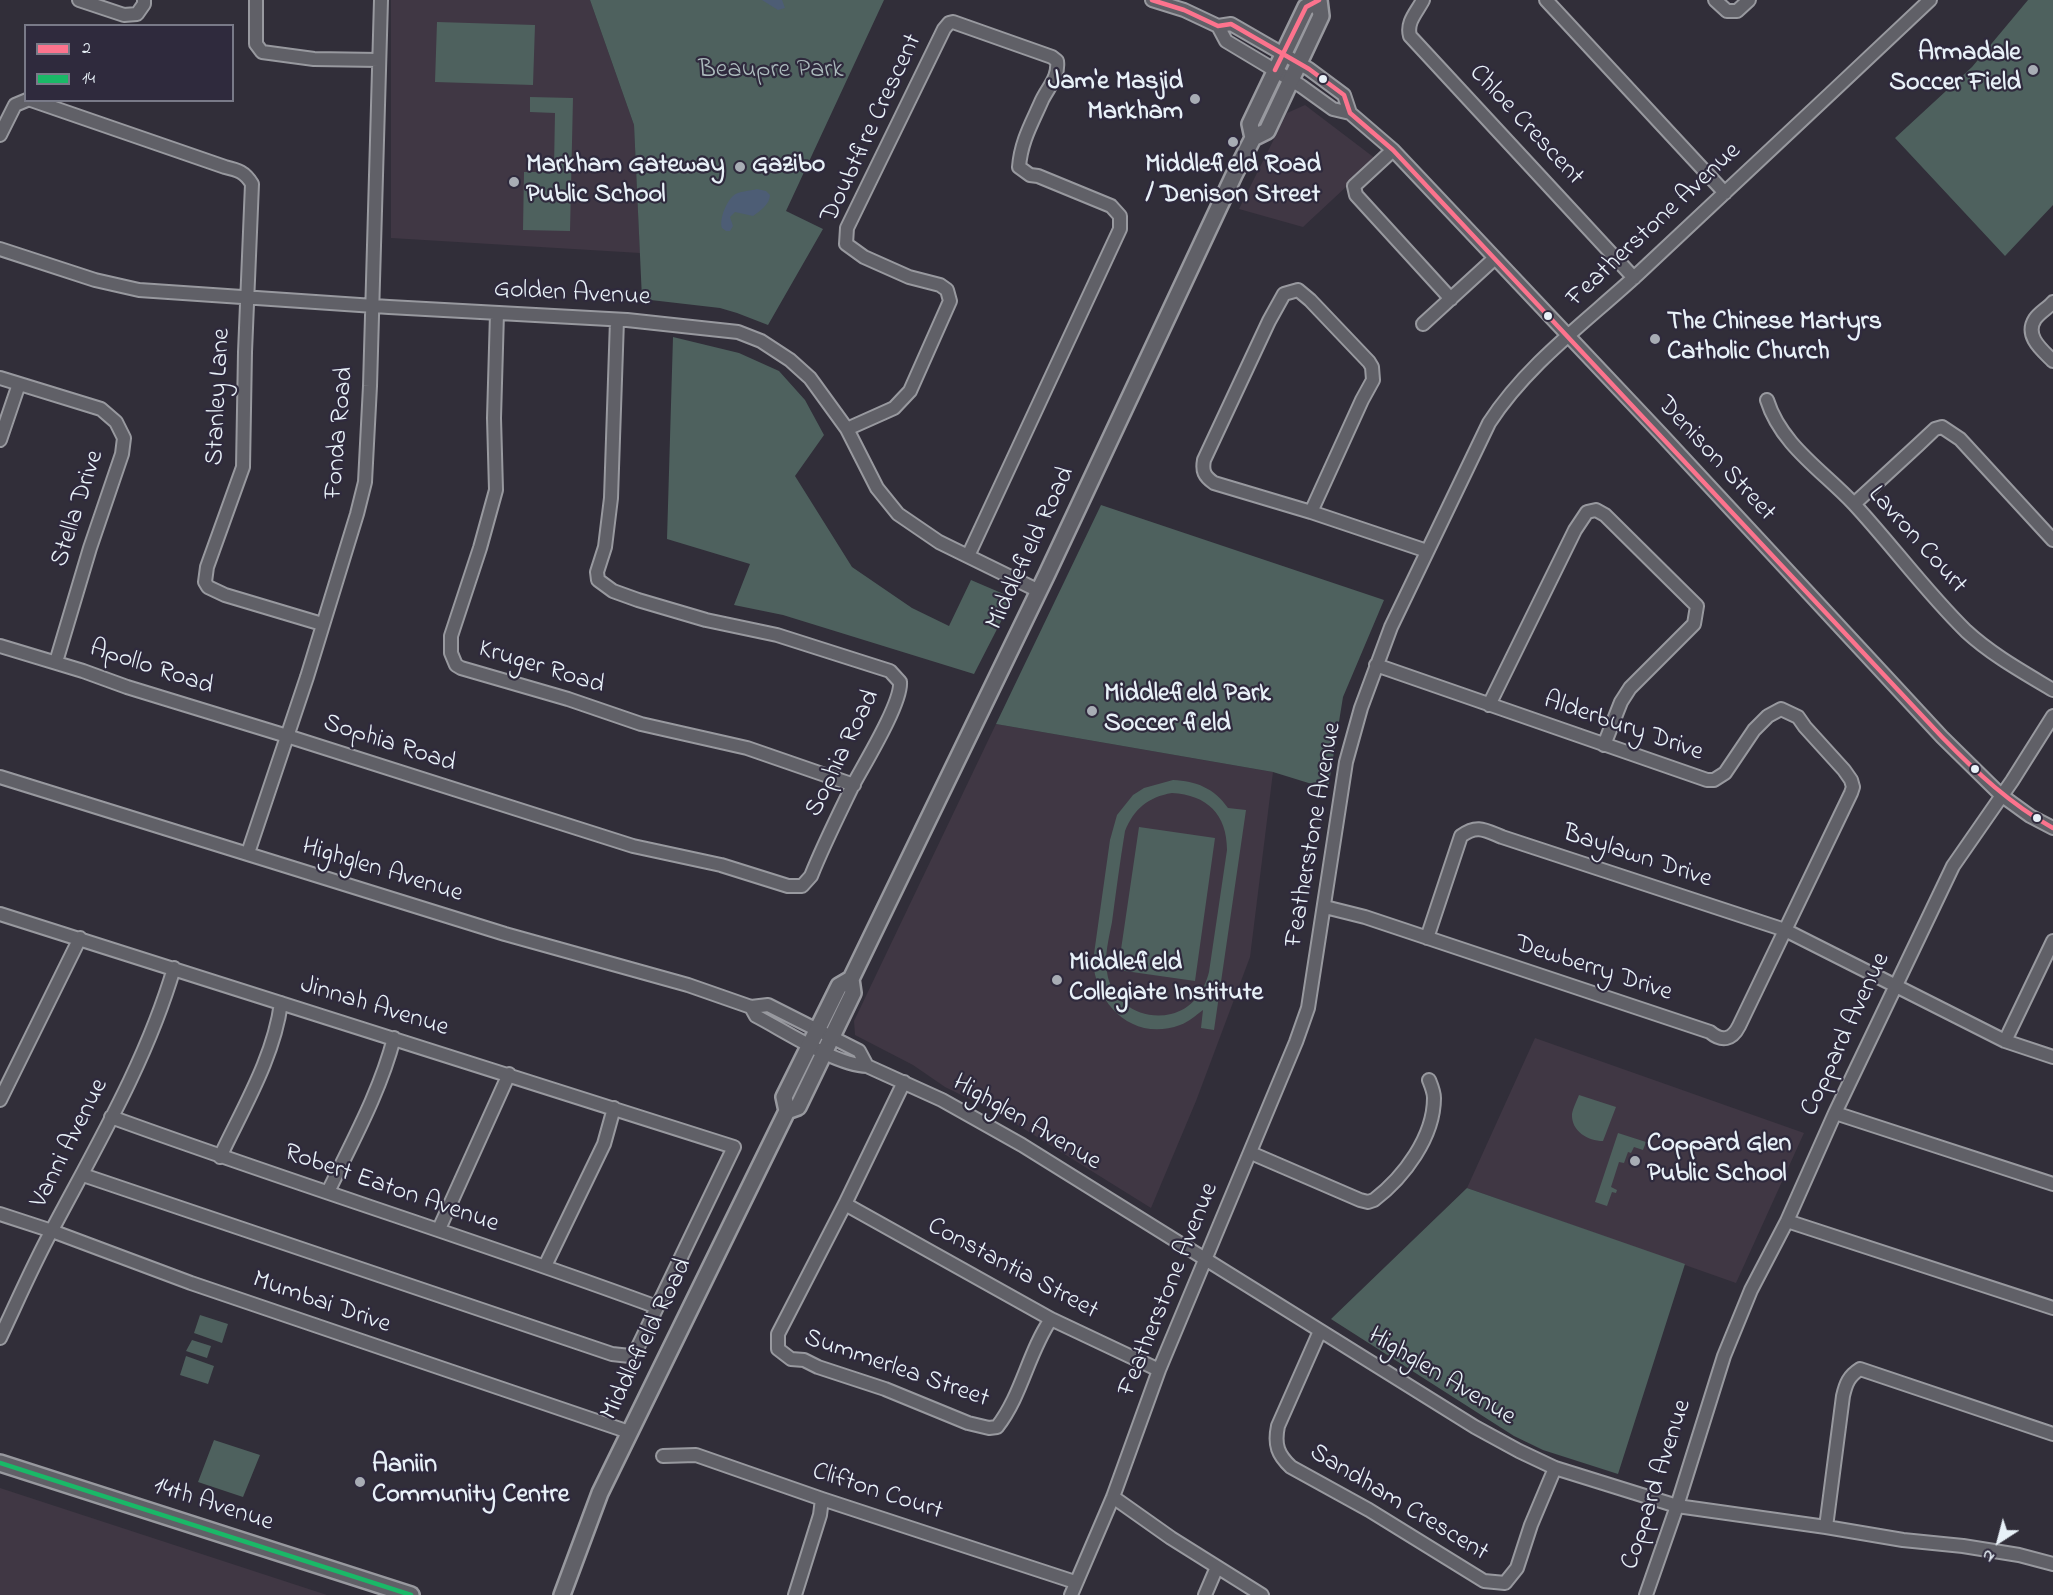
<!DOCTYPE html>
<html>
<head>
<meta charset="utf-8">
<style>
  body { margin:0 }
  #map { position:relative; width:2053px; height:1595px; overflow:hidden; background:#312e39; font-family:"Indie Flower",sans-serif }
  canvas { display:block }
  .legend { position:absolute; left:24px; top:24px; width:210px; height:78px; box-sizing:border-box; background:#2f2a3d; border:2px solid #797a88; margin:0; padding:8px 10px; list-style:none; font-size:18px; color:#e8f1f8 }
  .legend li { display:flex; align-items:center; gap:12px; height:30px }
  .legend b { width:30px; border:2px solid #797a88 }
  .north { position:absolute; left:1969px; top:1511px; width:60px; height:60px; -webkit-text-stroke:4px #2f2a3d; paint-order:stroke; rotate:216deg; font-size:16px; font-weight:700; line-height:24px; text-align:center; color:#e8f1f8 }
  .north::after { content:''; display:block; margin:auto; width:21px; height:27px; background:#e8f1f8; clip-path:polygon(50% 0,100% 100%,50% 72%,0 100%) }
</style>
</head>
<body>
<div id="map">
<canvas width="2053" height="1595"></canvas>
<ul class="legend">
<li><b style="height:8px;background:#fc738d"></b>2</li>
<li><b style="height:8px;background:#1ab867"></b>14</li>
</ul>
<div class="north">N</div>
</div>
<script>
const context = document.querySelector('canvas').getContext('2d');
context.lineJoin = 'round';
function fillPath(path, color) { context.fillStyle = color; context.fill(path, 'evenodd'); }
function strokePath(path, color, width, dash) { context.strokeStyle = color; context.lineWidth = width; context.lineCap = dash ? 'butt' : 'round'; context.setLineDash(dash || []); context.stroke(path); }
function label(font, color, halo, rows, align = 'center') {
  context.font = font + ' "Indie Flower",sans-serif'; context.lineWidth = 4.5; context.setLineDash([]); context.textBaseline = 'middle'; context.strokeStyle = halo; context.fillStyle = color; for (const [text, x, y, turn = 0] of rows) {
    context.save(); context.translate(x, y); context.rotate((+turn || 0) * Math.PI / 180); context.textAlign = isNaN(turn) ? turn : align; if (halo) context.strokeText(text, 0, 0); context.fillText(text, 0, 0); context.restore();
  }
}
fillPath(new Path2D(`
  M391 0H590L634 125 640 253 391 238Z
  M1305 105 1376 159 1303 227 1239 209 1287 113Z
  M996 724 1273 772 1250 957 1196 1101 1151 1208 1000 1114 945 1087 913 1065 855 1035 854 1021Z
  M1535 1038 1804 1133 1736 1283 1467 1188Z
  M0 1488 327 1595H0Z`), '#403744');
fillPath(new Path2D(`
  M590 0H884L786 211 823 229 768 325 737 313 720 308 642 299 634 125Z
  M2028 0H2053V205L2005 256 1895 138 1972 67Z
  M437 22 535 25 533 85 435 82Z
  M530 97 573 98 570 231 523 230 524 172H538V167H554L555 113 530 112Z
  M673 337 739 353 779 371 805 400 824 435 795 476 852 567 912 608 949 626 971 580 1013 598 974 674 783 615 734 605 750 564 667 539Z
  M1101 505 1384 600 1343 697 1328 789 1273 772 996 724Z
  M1173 780C1196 781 1214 788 1228 808L1246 810 1214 1030 1201 1028 1203 1010C1196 1015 1189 1022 1180 1025 1134 1042 1096 1006 1093 961L1110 840 1117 815 1133 795 1144 788ZM1172 793C1207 795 1227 814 1227 850L1209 972C1204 992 1192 1009 1171 1014 1142 1021 1111 1003 1107 972 1104 956 1109 938 1112 922 1116 892 1120 861 1125 831 1134 809 1148 797 1172 793Z
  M1139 827 1215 838 1195 981 1118 970Z
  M1579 1095 1616 1107 1603 1141C1588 1141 1571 1131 1572 1114 1573 1108 1577 1100 1579 1095Z
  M1618 1133 1646 1142 1643 1150 1634 1147 1631 1153 1628 1152 1624 1163 1619 1162 1611 1187 1617 1190 1616 1193 1612 1192 1607 1206 1595 1202Z
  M1467 1188 1685 1264 1618 1474 1543 1450 1514 1436 1331 1319Z
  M200 1315 228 1324 222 1343 194 1333Z
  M192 1340 211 1346 207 1358 186 1351Z
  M186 1356 214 1366 208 1384 180 1375Z
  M214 1440 260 1455 243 1497 198 1482Z`), '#4e615e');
fillPath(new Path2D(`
  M762 0H782L785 8 778 10Z
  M757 189 766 191 770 195C770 204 760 211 753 216L735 212 730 217 733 226 730 231H726L722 228C719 220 726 202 733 196 738 191 750 191 757 189Z`), '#4d5d75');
const minor = new Path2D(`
  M79 0 124 15 137 14 144 4V0
  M256 0V44L262 52 314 59 379 60
  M1152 0 1184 10 1218 26 1231 24 1309 69 1344 95 1350 113
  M1423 0C1417 12 1406 22 1410 36L1634 278
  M1546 0 1725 193
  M1715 0 1727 11H1737L1749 0
  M1218 26 1226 41 1301 86 1333 109 1350 113 1393 150 1662 435 1942 737 2001 795 2030 816 2053 828
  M31 100 225 167C238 170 245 172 252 184L245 352 243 467 207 567 205 582 208 587 225 595 322 624
  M0 135 15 105 27 100
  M1393 150 1354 186 1356 195 1451 299
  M0 249 95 280 139 290 389 307 627 320 738 332 761 341 790 360 810 378 847 429 877 488 898 514 939 542 1039 591
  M2053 302C2048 308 2039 313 2035 319 2024 336 2042 350 2053 361
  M497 313 494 418 496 490 480 548 451 636V653L456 665 461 668 568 699 641 724 747 748 854 785
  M1423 324 1495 258
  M0 378 101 409 116 422 124 438 122 454 90 548 56 662
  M1767 400C1781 445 1823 471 1854 504 1892 545 1926 592 1966 631 1992 655 2023 672 2053 690
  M847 429 894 408 910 391 950 301 947 290 940 285 909 277 864 257 846 244 847 228 944 29 949 23 953 22 1052 57 1057 61C1059 77 1049 86 1042 100 1032 123 1021 141 1019 167L1030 175 1038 176 1111 206 1120 216V229L968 556
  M0 440 19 384
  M1854 504 1918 445 1935 429 1942 427 1960 439 2053 540
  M1311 512 1362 400 1373 380 1372 367 1369 362 1310 300 1298 290 1284 294 1269 321 1204 460C1202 471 1204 476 1214 483L1311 512 1427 551
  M0 646 83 671 127 687 287 736 633 846 721 865 788 886H802L811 876C823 846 838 816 852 787 863 766 902 703 900 682L890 671 777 635 706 620 638 600 613 591 598 580 597 572 605 547 611 498 617 320
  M1489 705 1575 530 1587 512 1596 510 1605 515 1697 606 1694 624 1630 688 1621 702 1604 745
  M0 777 505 934 688 985 751 1007 768 1005 859 1051 867 1066
  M248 853 307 677 357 514 365 482 370 386 381 0
  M1325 907 1365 917 1710 1032C1722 1042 1732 1040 1739 1026L1851 793 1853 787 1851 780 1844 770 1805 727 1798 717 1781 709 1768 716 1754 730 1725 773 1714 780H1707L1376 665
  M0 914 734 1147 636 1351 630 1356 612 1354 83 1175
  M1427 938 1461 836C1477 824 1485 830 1502 837L1785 930 2005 1041 2053 1057
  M751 1007 756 1016C785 1031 836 1065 867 1066L942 1100 1022 1145 1475 1427 1519 1451 1555 1468 1677 1506 1826 1527 1903 1540 1963 1546 2019 1555 2053 1564
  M2005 1041 2053 941
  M904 1082 845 1204 778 1334V1349L791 1359 804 1360 818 1367 885 1389 968 1423 989 1428 997 1427C1022 1395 1028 1353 1051 1319
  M0 1100 80 938
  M1835 1113 2053 1184
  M111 1117C292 1183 476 1240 657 1307
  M1251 1153 1360 1200 1368 1202 1374 1200C1404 1177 1434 1137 1434 1098 1434 1092 1431 1085 1429 1080
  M220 1157C243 1108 274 1057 281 1003
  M328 1192C352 1142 380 1092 394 1038
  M845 1204 1051 1319 1159 1370
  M0 1214 52 1231 191 1283 629 1432
  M1787 1221 2053 1308
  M439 1229 509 1074
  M545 1266 604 1144 614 1108
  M1320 1331 1278 1426C1274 1445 1278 1455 1291 1467L1369 1510 1484 1581 1505 1583 1517 1568 1531 1525 1555 1468
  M0 1338C17 1302 33 1265 52 1230 97 1145 147 1060 174 968
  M663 1456 696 1455 822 1499 1075 1582
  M1113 1497 1171 1538 1262 1595
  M1826 1527 1843 1396C1846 1383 1849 1376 1860 1369L2053 1434
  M795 1595 820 1515 822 1499
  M1071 1595 1113 1497 1159 1370 1296 1042 1308 1008 1346 762 1361 708 1391 627 1489 423C1527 364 1587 321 1639 273 1736 183 1833 91 1930 0
  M1205 1595 1217 1567
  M1646 1595 1677 1506 1724 1356 1751 1290 1787 1221 1835 1113 1953 866 2012 781 2053 716`);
const major = new Path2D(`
  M1253 138 1250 124 1306 7 1318 2
  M787 1111 798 1107 853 993 851 979
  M0 1463 411 1595
  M562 1595 600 1493 787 1111 784 1097 839 986 851 979 1047 574 1234 175 1253 138 1267 131 1321 16 1319 0`);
strokePath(minor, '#98999f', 16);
strokePath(major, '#98999f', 20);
strokePath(minor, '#606067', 12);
strokePath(major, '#606067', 15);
strokePath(new Path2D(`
  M1152 0 1184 10 1218 26 1231 24 1309 69 1344 95 1350 113 1393 150 1942 737C1976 772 2010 804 2053 828
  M1275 70 1306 7 1319 0`), '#fc738d', 4.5);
strokePath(new Path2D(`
  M0 1463 411 1595`), '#1ab867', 4.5);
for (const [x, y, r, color] of [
  [2033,70,6,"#a8adb5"],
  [1323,79,5,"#e8f1f8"],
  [1195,99,6,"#a8adb5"],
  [1233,142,6,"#a8adb5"],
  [740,167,6,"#a8adb5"],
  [514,182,6,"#a8adb5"],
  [1548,316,5,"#e8f1f8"],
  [1655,339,6,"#a8adb5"],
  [1092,711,6,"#a8adb5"],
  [1975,769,5,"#e8f1f8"],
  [2037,818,5,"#e8f1f8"],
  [1057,980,6,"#a8adb5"],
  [1635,1161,6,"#a8adb5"],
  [360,1482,6,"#a8adb5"]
]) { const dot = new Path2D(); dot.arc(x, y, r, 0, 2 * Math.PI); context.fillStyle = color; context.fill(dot); strokePath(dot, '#2f2a3d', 2); }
label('bold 26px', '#e8f1f8', '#2f2a3d', [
  ["Armadale",2021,55,"right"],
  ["Soccer Field",2021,85,"right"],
  ["Jam'e Masjid",1183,84,"right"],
  ["Markham",1183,114,"right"],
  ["Markham Gateway",526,167],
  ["Public School",526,197],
  ["Gazibo",752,167],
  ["Middlefield Road",1233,167,"center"],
  ["/ Denison Street",1233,197,"center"],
  ["The Chinese Martyrs",1667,324],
  ["Catholic Church",1667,354],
  ["Middlefield Park",1104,696],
  ["Soccer field",1104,726],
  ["Middlefield",1069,965],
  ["Collegiate Institute",1069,995],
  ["Coppard Glen",1647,1146],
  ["Public School",1647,1176],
  ["Aaniin",372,1467],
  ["Community Centre",372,1497]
], 'left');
label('26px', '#acbbbd', '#2f2a3d', [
  ["Beaupre Park",771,72]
]);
label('26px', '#e8f1f8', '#2f2a3d', [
  ["Chloe Crescent",1525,126,47],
  ["Doubtfire Crescent",873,129,-65],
  ["Featherstone Avenue",1655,226,-43],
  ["Golden Avenue",572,295,3],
  ["Stanley Lane",220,397,-87],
  ["Fonda Road",341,433,-85],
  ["Denison Street",1715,460,47],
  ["Stella Drive",79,509,-72],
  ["Lavron Court",1916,541,48],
  ["Middlefield Road",1032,549,-65],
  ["Apollo Road",151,669,18],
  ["Kruger Road",541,669,17],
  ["Alderbury Drive",1623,728,19],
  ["Sophia Road",389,745,18],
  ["Sophia Road",844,754,-64],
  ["Featherstone Avenue",1315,835,-80],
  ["Baylawn Drive",1637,858,18],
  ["Highglen Avenue",382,872,17],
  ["Dewberry Drive",1593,970,18],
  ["Jinnah Avenue",374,1008,17],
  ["Coppard Avenue",1847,1035,-65],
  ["Highglen Avenue",1026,1124,30],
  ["Vanni Avenue",71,1144,-63],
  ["Robert Eaton Avenue",391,1190,19],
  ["Constantia Street",1012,1270,28],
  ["Featherstone Avenue",1170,1290,-68],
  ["Mumbai Drive",321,1304,19],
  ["Middlefield Road",648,1340,-64],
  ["Summerlea Street",896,1370,19],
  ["Highglen Avenue",1441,1378,31],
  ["Coppard Avenue",1658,1485,-72],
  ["Clifton Court",877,1493,18],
  ["Sandham Crescent",1398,1504,31],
  ["14th Avenue",213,1506,18]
]);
</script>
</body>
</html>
